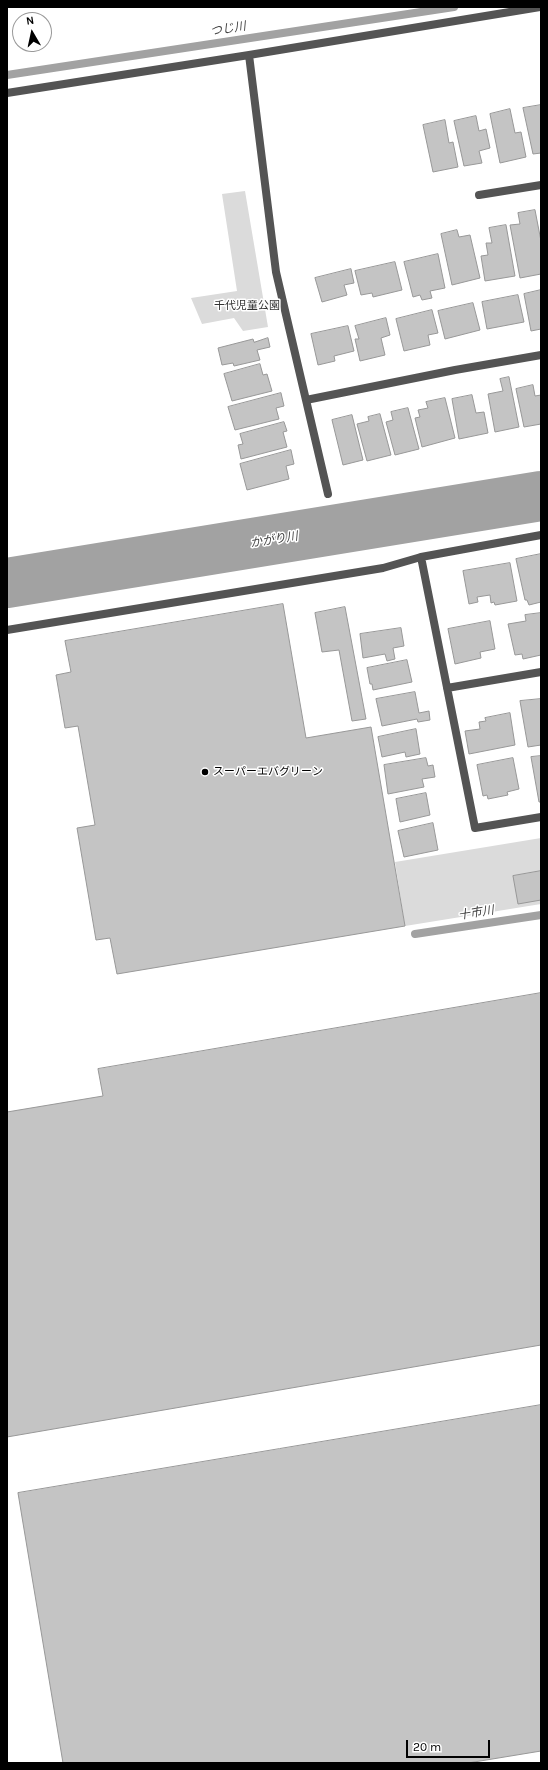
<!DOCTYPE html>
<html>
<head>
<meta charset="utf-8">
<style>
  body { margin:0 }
  #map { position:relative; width:548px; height:1770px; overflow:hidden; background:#fff; font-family:Karla,sans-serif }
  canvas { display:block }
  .frame { position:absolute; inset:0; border:8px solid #000; pointer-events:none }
  .north { position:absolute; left:12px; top:12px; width:40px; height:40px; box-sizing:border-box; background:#fff; border:1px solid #999; border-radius:50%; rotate:351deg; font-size:11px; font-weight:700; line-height:16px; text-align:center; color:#000 }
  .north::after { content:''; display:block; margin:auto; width:14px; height:18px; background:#000; clip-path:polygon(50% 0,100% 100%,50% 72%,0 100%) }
  .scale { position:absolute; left:406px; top:1740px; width:84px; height:18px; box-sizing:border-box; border:2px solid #000; border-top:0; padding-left:5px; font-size:12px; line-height:14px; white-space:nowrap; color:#000; -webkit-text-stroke:3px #fff; paint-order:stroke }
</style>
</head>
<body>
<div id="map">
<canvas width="548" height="1770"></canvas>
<div class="frame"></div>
<div class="north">N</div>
<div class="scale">20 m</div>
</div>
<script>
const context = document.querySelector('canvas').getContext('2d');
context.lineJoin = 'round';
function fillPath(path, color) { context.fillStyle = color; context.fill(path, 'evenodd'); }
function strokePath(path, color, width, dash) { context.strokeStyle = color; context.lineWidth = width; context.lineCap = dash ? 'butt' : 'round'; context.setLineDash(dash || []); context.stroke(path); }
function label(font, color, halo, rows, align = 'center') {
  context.font = font + ' Karla,"Noto Sans JP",sans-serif'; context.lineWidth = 3; context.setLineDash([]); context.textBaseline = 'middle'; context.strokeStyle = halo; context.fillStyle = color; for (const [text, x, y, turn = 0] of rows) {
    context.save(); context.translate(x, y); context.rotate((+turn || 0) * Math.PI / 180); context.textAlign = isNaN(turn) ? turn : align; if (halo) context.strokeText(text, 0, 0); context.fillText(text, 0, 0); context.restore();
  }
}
fillPath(new Path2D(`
  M245 191 268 327 243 331 234 318 202 324 191 298 237 291 222 194Z
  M541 838V904L405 926 395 862Z`), '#dbdbdb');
strokePath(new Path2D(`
  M7 75 454 7
  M415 934 541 915`), '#a2a2a2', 8);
strokePath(new Path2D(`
  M7 583 541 496`), '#a2a2a2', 50);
const building = new Path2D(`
  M541 105V153L533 154 523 108Z
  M510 109 515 133 521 132 526 157 500 163 490 114Z
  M476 116 479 131 486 129 490 148 479 151 482 163 464 166 454 121Z
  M445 120 449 143 453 142 458 167 433 172 423 125Z
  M535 210 541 241V274L520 278 510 225 520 224 518 213Z
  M506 225 515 276 485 281 481 256 488 255 486 243H492L489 228Z
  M457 230 459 237 470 235 480 278 452 285 441 234Z
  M438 254 445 288 430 291 432 298 422 300 420 295 413 297 404 262Z
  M395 262 402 290 373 297 372 293 361 295 355 271Z
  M351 269 354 283 344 285 347 295 322 302 315 278Z
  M541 290V329L531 331 524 294Z
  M518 295 524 322 487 329 482 302Z
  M473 303 480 330 445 339 438 311Z
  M432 310 438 333 428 335 430 345 404 351 396 319Z
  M386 318 390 335 381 338 385 355 360 361 355 339H359L355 326Z
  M348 326 354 351 334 356 335 361 318 365 311 334Z
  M268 338 270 347 257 350 260 360 234 366 233 363 222 365 218 348 253 339 254 342Z
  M260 364 263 375 267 374 272 391 232 401 224 374Z
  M509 377 519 427 495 432 488 394 503 391 500 379Z
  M533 385 535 396 541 395V424L524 427 516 389Z
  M281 393 284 406 276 408 279 419 235 430 228 407Z
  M472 395 476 413 484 412 488 433 459 439 452 399Z
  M445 398 455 438 422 447 415 418 420 417 418 410 428 408 426 402Z
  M408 408 419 449 395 455 386 422 393 420 391 412Z
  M380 414 391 455 367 461 357 424 369 421 368 417Z
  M352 415 363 460 343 465 332 420Z
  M284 422 287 431 283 432 287 447 241 459 238 445 243 444 240 434Z
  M291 450 294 464 286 466 289 479 247 490 240 464Z
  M541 554V602L529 605 527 600H525L516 559Z
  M510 563 517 601 495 605 494 602 491 603 490 595 477 597 478 602 469 604 463 571Z
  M283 604 306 738 371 727 405 926 117 974 110 938 96 940 77 828 95 825 78 726 65 728 56 675 71 672 65 641Z
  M345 607 366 719 352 721 339 650 322 652 315 613Z
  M541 613V655L523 659 522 654 515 655 508 624 526 621 525 615Z
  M490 621 495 649 480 652 481 658 455 664 448 629Z
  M401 628 404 646 393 648 395 659 387 661 385 654 363 658 360 634Z
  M407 660 412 682 373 690 372 684H370L367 668Z
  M415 692 419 713 429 711 430 720 418 722 417 719 382 726 376 699Z
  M541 699V745L528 747 520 701Z
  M510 713 515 745 469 754 465 731 480 729 479 722 486 721 485 718Z
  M416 729 420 754 406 757 405 752 382 757 378 737Z
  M541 756V802H539L531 757Z
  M426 758 428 766 433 765 435 777 422 779 424 787 388 794 384 765Z
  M513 758 519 789 507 792 508 795 488 799 487 795 483 796 477 765Z
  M426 793 430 815 400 822 396 799Z
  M433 823 438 850 404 857 398 831Z
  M541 871V900L518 904 513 876Z
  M541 993V1345L7 1437V1112L103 1096 98 1069Z
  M541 1405V1751L468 1763H63L18 1493Z`);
fillPath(building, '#c4c4c4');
strokePath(building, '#989898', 1);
strokePath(new Path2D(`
  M249 55 276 272 328 494
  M7 93 249 55 540 7
  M479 195 541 185
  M306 400 455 370 541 355
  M421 557 475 828 541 817
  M7 630 383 568 421 557 541 535
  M447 688 541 672`), '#545454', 8);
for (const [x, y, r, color] of [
  [205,772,4,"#000"]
]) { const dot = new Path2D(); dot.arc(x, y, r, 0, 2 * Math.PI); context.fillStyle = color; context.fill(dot); strokePath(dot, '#fff', 1.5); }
label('11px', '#323232', '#fff', [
  ["千代児童公園",247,306]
]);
label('11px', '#000', '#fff', [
  ["スーパーエバグリーン",213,772]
], 'left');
label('italic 12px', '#434343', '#fff', [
  ["つじ川",228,29,-9],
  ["かがり川",274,540,-9],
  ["十市川",476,913,-9]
]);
</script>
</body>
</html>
